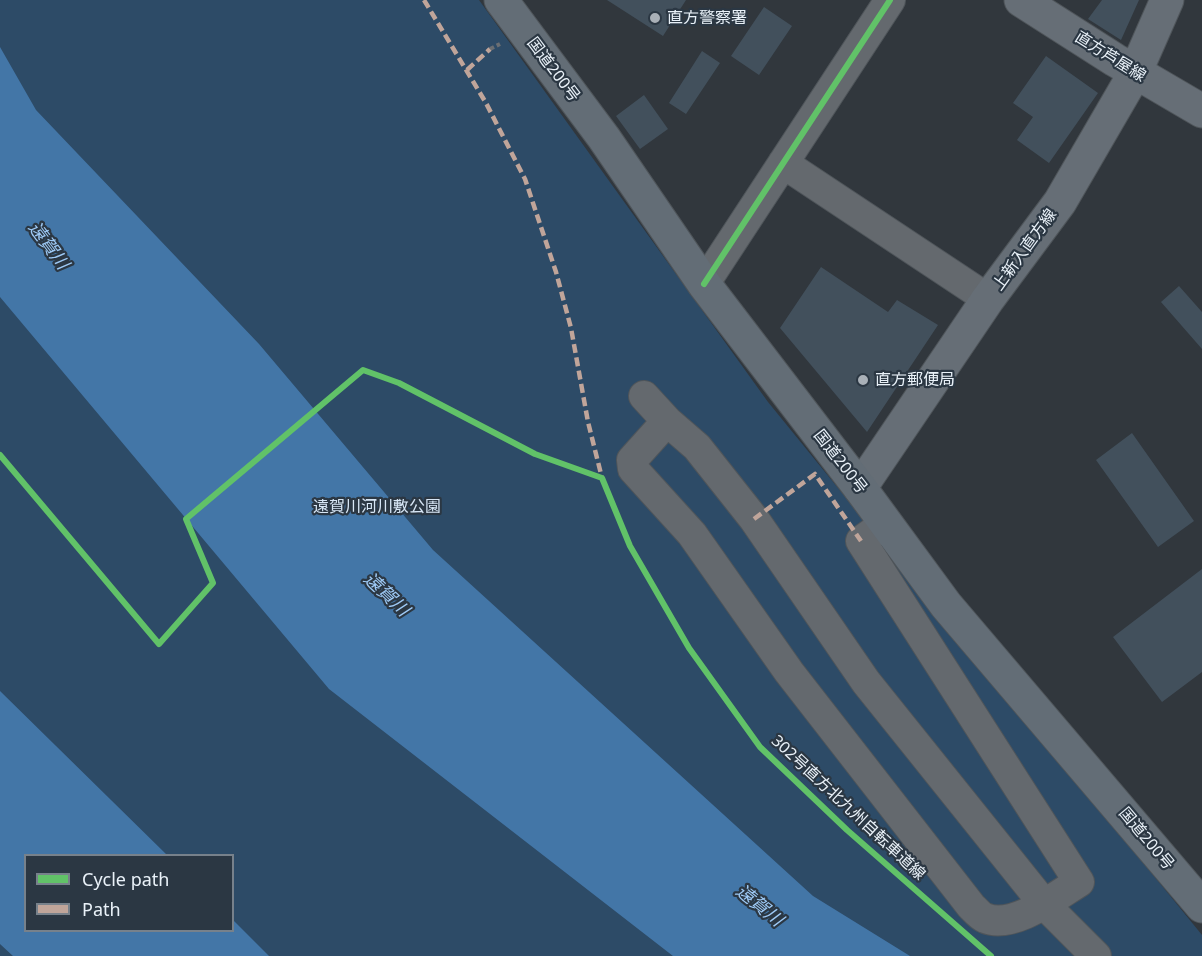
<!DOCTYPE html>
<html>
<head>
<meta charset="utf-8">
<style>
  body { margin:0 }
  #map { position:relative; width:1202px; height:956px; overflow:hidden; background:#31373d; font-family:"Noto Sans",sans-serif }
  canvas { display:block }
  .legend { position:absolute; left:24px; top:854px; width:210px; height:78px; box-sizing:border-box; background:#2b3743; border:2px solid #77818b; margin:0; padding:8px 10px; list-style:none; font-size:18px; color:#e9f1f8 }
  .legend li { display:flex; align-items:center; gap:12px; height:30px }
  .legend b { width:30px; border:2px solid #77818b }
</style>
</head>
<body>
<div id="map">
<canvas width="1202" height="956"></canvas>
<ul class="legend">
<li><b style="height:8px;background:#61c268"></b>Cycle path</li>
<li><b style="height:8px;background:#c0a59a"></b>Path</li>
</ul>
</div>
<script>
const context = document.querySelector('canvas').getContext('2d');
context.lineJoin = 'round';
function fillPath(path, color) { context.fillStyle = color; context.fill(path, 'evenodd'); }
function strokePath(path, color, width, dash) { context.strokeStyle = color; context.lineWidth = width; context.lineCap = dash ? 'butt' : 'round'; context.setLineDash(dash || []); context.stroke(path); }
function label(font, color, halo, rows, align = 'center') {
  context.font = font + ' "Noto Sans","Noto Sans JP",sans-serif'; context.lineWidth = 4.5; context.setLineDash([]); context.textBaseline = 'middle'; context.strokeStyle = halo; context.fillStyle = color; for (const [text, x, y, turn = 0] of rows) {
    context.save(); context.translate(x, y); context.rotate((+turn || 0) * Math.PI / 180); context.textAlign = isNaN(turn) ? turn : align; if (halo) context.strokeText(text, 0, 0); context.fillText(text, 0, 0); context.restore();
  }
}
fillPath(new Path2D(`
  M0 0H479L768 402 1202 935V956H0ZM26 856H232V930H26Z`), '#2d4b67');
fillPath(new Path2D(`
  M0 47 36 110 259 344 433 550 813 896 910 956H673L329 689 0 297Z
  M0 691 167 855 26 856V930H232L233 920 269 956H13L0 944Z`), '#4376a7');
fillPath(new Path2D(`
  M607 0H686L663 36Z
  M1102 0H1139L1121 40 1088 19Z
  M764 7 792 26 759 75 731 56Z
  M702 51 720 63 686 114 669 103Z
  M1046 56 1098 93 1049 163 1017 140 1033 117 1013 103Z
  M644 95 668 129 640 149 616 116Z
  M821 267 888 312 897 300 938 325 867 432 780 328Z
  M1179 286 1202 312V349L1161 302Z
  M1132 433 1194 521 1158 547 1096 460Z
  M1202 569V672L1162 702 1113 637Z`), '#42505c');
const minor = new Path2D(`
  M783 163 988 299
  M704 284 890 0
  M644 396 667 421 697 447 754 519 866 682 1044 904 1096 956
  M667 421 632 460 633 469 692 534 789 672 971 906C975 910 980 916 985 918 1013 930 1056 896 1079 882L861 541 886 523`);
const major = new Path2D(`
  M1021 0 1115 60 1202 111
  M860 488 988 299 1060 202 1135 73 1167 0`);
const highway = new Path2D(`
  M501 0 604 138 704 284 860 488 946 605 1202 906`);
strokePath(minor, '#4f555a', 32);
strokePath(major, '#4f555a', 35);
strokePath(highway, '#4f555a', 35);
strokePath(new Path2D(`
  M490 49 500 44`), '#6b6f73', 4, [4.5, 3]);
strokePath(minor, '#64696e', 30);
strokePath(major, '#666e76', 33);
strokePath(highway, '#636d76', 33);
strokePath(new Path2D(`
  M424 0 486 103 525 179 556 272 571 328 588 422 602 478
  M467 70 490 49
  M754 519 815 474 861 541`), '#c0a59a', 4.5, [9, 4.5]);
strokePath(new Path2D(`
  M704 284 890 0
  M0 455 159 644 213 583 186 519 363 370 399 383 535 454 602 478 630 546 689 648 760 747 847 830 991 956`), '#61c268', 6);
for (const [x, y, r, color] of [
  [655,18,6,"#a9b0b7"],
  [863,380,6,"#a9b0b7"]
]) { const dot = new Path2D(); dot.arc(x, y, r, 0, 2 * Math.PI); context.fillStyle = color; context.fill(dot); strokePath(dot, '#2b3743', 2); }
label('16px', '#e9f1f8', '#2b3743', [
  ["直方警察署",667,18],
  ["直方郵便局",875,380]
], 'left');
label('16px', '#e9f1f8', '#2b3743', [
  ["直方芦屋線",1110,57,32],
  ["国道200号",553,70,53],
  ["上新入直方線",1025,250,-54],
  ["国道200号",840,462,52],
  ["302号直方北九州自転車道線",848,808,43],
  ["国道200号",1146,839,50]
]);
label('16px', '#d7e6f5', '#2b3743', [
  ["遠賀川河川敷公園",377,507]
]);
label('italic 18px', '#9ecaf6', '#2b3743', [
  ["遠賀川",48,246,53],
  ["遠賀川",386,595,43],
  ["遠賀川",759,906,39]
]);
</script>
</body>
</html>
